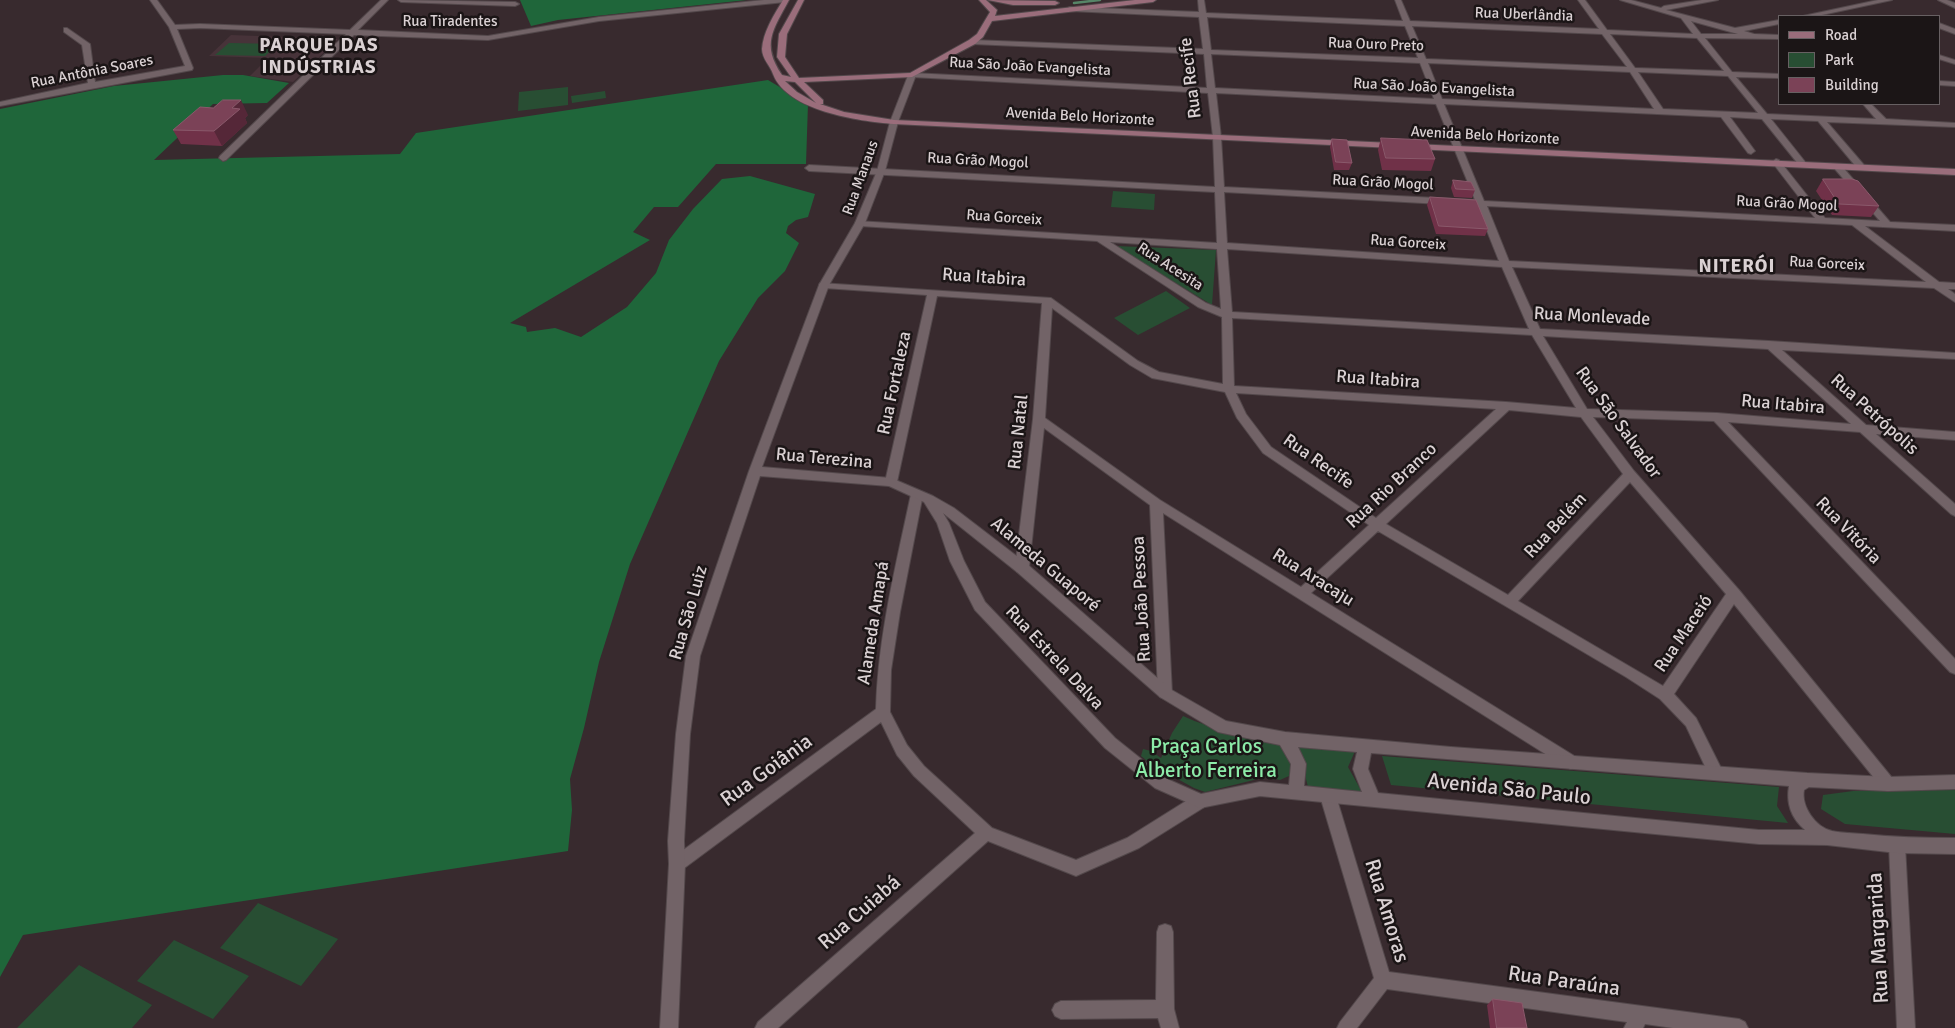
<!DOCTYPE html>
<html>
<head>
<meta charset="utf-8">
<style>
  body { margin:0 }
  #map { position:relative; width:1955px; height:1028px; overflow:hidden; background:#382a2e; font-family:Signika,sans-serif }
  canvas { display:block }
  .legend { position:absolute; left:1778px; top:15px; width:162px; height:90px; box-sizing:border-box; background:#1b1516; border:1px solid #676062; margin:0; padding:6px 9px; list-style:none; font-size:15px; color:#dad1d3 }
  .legend li { display:flex; align-items:center; gap:10px; height:25px }
  .legend b { width:25px; border:1px solid #676062 }
</style>
</head>
<body>
<div id="map">
<canvas width="1955" height="1028"></canvas>
<ul class="legend">
<li><b style="height:6px;background:#9a6d7b"></b>Road</li>
<li><b style="height:14px;background:#284e33"></b>Park</li>
<li><b style="height:14px;background:#7b4257"></b>Building</li>
</ul>
</div>
<script>
const context = document.querySelector('canvas').getContext('2d');
context.lineJoin = 'round';
function fillPath(path, color) { context.fillStyle = color; context.fill(path, 'evenodd'); }
function strokePath(path, color, width, dash) { context.strokeStyle = color; context.lineWidth = width; context.lineCap = dash ? 'butt' : 'round'; context.setLineDash(dash || []); context.stroke(path); }
function label(font, color, halo, rows, align = 'center') {
  context.font = font + ' Signika,sans-serif'; context.lineWidth = 5; context.setLineDash([]); context.textBaseline = 'middle'; context.strokeStyle = halo; context.fillStyle = color; for (const [text, x, y, turn = 0] of rows) {
    context.save(); context.translate(x, y); context.rotate((+turn || 0) * Math.PI / 180); context.textAlign = isNaN(turn) ? turn : align; if (halo) context.strokeText(text, 0, 0); context.fillText(text, 0, 0); context.restore();
  }
}
fillPath(new Path2D(`
  M231 35 338 39 293 82 250 76 268 58 209 56Z`), '#473339');
fillPath(new Path2D(`
  M229 43H230L278 44 265 56 215 55Z
  M568 87V105L518 111 519 92Z
  M605 91 606 98 572 103 571 96Z
  M1113 191 1155 194 1154 210 1111 207Z
  M1115 246 1216 250 1212 305Z
  M1166 291 1190 308 1138 335 1114 318Z
  M1183 716C1214 730 1244 736 1277 741L1292 763 1289 776 1280 780 1266 777 1205 792 1194 788 1152 765 1141 756 1143 749 1151 751 1161 758 1172 733Z
  M1297 744 1356 749 1348 767 1362 792 1308 787Z
  M1382 756 1779 787 1777 806 1788 823 1391 785Z
  M1955 790V834L1845 824 1821 809 1823 795 1853 791Z
  M258 903 338 939 301 986 220 948Z
  M174 940 249 976 213 1019 137 981Z
  M79 965 152 1005 132 1028H17Z`), '#284e33');
fillPath(new Path2D(`
  M520 0H747L558 20 531 26Z
  M223 75H243L289 83 267 103 213 104 154 160 400 154 416 133 768 80 808 104 806 164H716L678 207H654L633 232 650 240 510 323 526 327 527 332 555 328 581 337 627 307 656 273 669 240 693 209 722 179 750 176 815 194 808 217 796 220 788 226 786 233 799 243 785 271 758 298 719 361 630 564 599 662 584 728 570 779 572 810 568 851 23 935 0 977V109L114 86Z`), '#1f663a');
strokePath(new Path2D(`
  M1074 3 1100 0`), '#568567', 2.5);
const minor = new Path2D(`
  M150 0H157L175 25 200 24 350 30 381 0H388L358 30 488 36 599 17 764 0H788L785 2 599 21 488 40 354 35 226 160 223 161 219 158 220 156 346 34 200 28 177 29 193 68 192 70 0 106V102L88 83 82 45 64 32V28H67L90 44 95 82 185 66 169 27Z
  M398 0 515 2 519 4 515 6 401 2Z
  M1198 0H1204L1206 13 1403 21 1395 0H1401L1410 21 1599 29 1578 0H1585L1607 30 1693 34 1681 18 1620 0H1631L1661 8 1664 6 1702 0H1718L1666 10 1735 28 1779 20V24L1744 31 1754 34 1779 35V39L1705 38 1732 72 1779 74V78L1736 77 1767 114 1876 119 1863 104H1871L1886 119 1955 123V127L1827 122 1864 165 1865 167 1861 170 1858 169 1818 121 1771 119 1806 163 1802 166 1799 165 1762 119 1730 117 1755 151 1751 154 1748 153 1721 117 1444 104 1484 201 1815 218 1772 162 1776 159 1779 160 1825 218 1880 221 1834 168V164H1840L1890 222 1955 225V231L1865 226 1939 282 1955 283V289H1948L1955 294V302L1934 288 1512 267 1540 329 1769 341 1955 353V359L1782 350 1866 425 1955 432V440L1876 434 1955 504V516L1951 514 1860 432 1728 422 1955 659V674L1950 672 1714 421 1593 417 1634 471 1739 590 1893 779 1896 784 1893 789 1888 791 1883 789 1734 604 1674 694 1696 718 1723 772 1720 777 1715 779 1710 777 1686 726 1660 699 1626 677 1378 531 1311 593 1576 757 1579 762 1576 767 1571 769 1566 767 1163 513 1172 693 1170 697 1165 699 1160 697 1158 693 1150 505 1044 428 1029 568 1027 572H1017L1015 568 1033 419 1042 303 937 296 897 482 891 486 887 485 885 482 927 295 824 288 819 285 820 283 1051 298 1138 361 1159 372 1223 384 1222 317 1198 307 1097 241 860 226 855 223 857 221 1217 243 1215 192 809 171 805 168 809 165 1215 187 1213 137 1208 93 912 77 908 75 912 73 1207 88 1204 54 972 44 968 42 972 40 1203 49 1199 17 1070 11 1066 9 1070 7 1199 12ZM1207 17 1405 26 1418 58 1211 50ZM1691 21 1738 34H1701ZM1412 26 1602 34 1627 67 1426 59ZM1610 34 1697 38 1724 71 1635 68ZM1211 54 1420 63 1434 99 1215 88ZM1428 63 1630 72 1654 109 1442 99ZM1638 72 1728 76 1758 113 1663 109ZM1216 93 1436 104 1475 200 1224 187 1221 137ZM1224 192 1477 206 1499 261 1227 243ZM1487 206 1852 225 1926 282 1509 261ZM1110 242 1217 249 1221 309 1206 303ZM1227 249 1502 267 1529 329 1232 312ZM1052 308 1130 365 1152 378 1225 392 1237 418 1263 453 1369 525 1301 587 1160 500 1045 418ZM1232 318 1532 335 1576 408 1506 402 1234 386ZM1543 336 1768 349 1851 424 1717 413 1587 409ZM1236 393 1496 409 1376 518 1271 447 1246 414ZM1509 410 1581 417 1623 474 1508 595 1386 524ZM1630 482 1726 594 1663 686 1518 601Z
  M1878 0H1892L1817 16H1803Z
  M1938 0H1947L1955 3V8Z
  M1939 23 1955 29V34L1939 28Z
  M1939 55 1955 60V64L1939 59Z
  M1939 81 1955 82V86L1939 85Z
  M917 490 923 494 900 612 891 670 890 712 907 745 924 766 992 828 1076 860 1127 838 1194 796 1200 794 1206 796 1208 801 1206 806 1139 848 1076 876 988 841 778 1028H755L758 1022 975 833 914 776 897 755 881 722 683 869 677 872 671 869 669 864 671 859 876 709C878 636 896 565 911 494Z
  M1328 789 1333 791 1336 796 1389 972 1739 1019 1745 1022 1748 1028H1673L1645 1024 1643 1028H1624L1627 1022 1387 989 1357 1028H1337L1340 1022 1374 978 1320 796 1323 791Z
  M1897 837 1903 840 1905 845 1915 1028H1897L1889 845 1891 840Z
  M1165 924 1171 926 1173 932 1174 1009 1179 1028H1161L1158 1018 1061 1019 1055 1016 1052 1010 1055 1004 1061 1001 1156 1000 1157 932 1159 926Z`);
const tertiary = new Path2D(`
  M909 73 916 75 898 122 885 171 865 223 829 285 762 467 891 478 933 496 954 508 1027 564 1170 689 1226 721 1285 732 1451 747 1807 773 1888 777 1955 775V789L1888 791 1809 787 1804 790C1801 806 1815 827 1832 831 1842 833 1853 833 1863 834 1893 837 1924 838 1955 838V854L1897 853 1827 845 1759 844 1260 796 1200 808 1155 788 1105 748 975 610 950 561 937 523 924 502 889 486 760 476 700 656 690 734 684 841 685 864 678 1028H660L669 864 668 841 676 734 686 656 749 471 819 285 855 223 877 171 890 122ZM943 513 1017 572 1160 697 1218 732 1280 745 1291 764 1289 785 1260 782 1201 794 1165 778 1115 738 985 602 964 561 949 523ZM1298 747 1357 752 1353 769 1362 792 1304 786 1306 764ZM1371 753 1789 786C1786 803 1791 818 1805 830H1759L1378 793 1368 769Z`);
const secondary = new Path2D(`
  M783 0H789C773 30 761 44 782 75L791 77 777 57 779 34 798 0H804L787 34 785 57 799 78 910 73 969 40 977 34 990 12 979 0H986L997 10 995 16 1135 0H1156L1153 2 992 21 983 37 975 44 912 77 804 82 823 100V104H820L844 112 894 120 1955 169V175L894 124C858 121 787 111 773 74 770 65 762 59 762 49 763 32 774 15 783 0ZM785 81 795 82 816 103 797 92Z
  M988 0 1055 1 1059 3 1055 5H1013Z`);
strokePath(minor, '#53484b', 2);
strokePath(tertiary, '#53484b', 2);
strokePath(secondary, '#53484b', 2);
fillPath(minor, '#726367');
fillPath(tertiary, '#726367');
fillPath(secondary, '#9a6d7b');
fillPath(new Path2D(`
  M248 115 245 118 247 123 222 146 181 144 173 130Z
  M1381 138 1435 159 1431 171 1382 170 1378 150Z
  M1332 139 1352 163 1349 170H1334L1330 147Z
  M1823 179 1879 206 1871 217 1832 215 1816 191Z
  M1453 180 1475 190 1472 198 1454 197 1451 188Z
  M1430 197 1488 229 1485 236 1436 234 1427 205Z
  M1493 999 1527 1028H1490L1487 1005Z`), '#703148');
fillPath(new Path2D(`
  M241 100 248 115 245 118 247 123 222 146 214 131 232 108Z`), '#552738');
const building = new Path2D(`
  M223 100H241L232 108 240 109 214 131 173 130 200 107 213 108Z
  M1381 138 1427 140 1435 159 1386 158Z
  M1332 139 1347 140 1352 163 1336 162Z
  M1823 179H1852L1858 181 1879 206 1839 204Z
  M1453 180 1471 182 1475 190 1456 189Z
  M1430 197 1476 200 1488 229 1439 226Z
  M1493 999 1522 1003 1527 1028H1497Z`);
fillPath(building, '#7b4257');
strokePath(building, '#8a596b', 1);
label('15px', '#dad1d3', '#1b1516', [
  ["Rua Uberlândia",1524,15,2],
  ["Rua Tiradentes",450,22],
  ["Rua Ouro Preto",1376,45,2],
  ["Rua São João Evangelista",1030,67,3],
  ["Rua Antônia Soares",92,72,-11],
  ["Rua São João Evangelista",1434,88,3],
  ["Avenida Belo Horizonte",1080,117,3],
  ["Avenida Belo Horizonte",1485,136,3],
  ["Rua Grão Mogol",978,161,3],
  ["Rua Manaus",861,178,-70],
  ["Rua Grão Mogol",1383,183,3],
  ["Rua Grão Mogol",1787,204,3],
  ["Rua Gorceix",1004,218,4],
  ["Rua Gorceix",1408,243,4],
  ["Rua Gorceix",1827,264,3],
  ["Rua Acesita",1170,267,33]
]);
label('18px', '#dad1d3', '#1b1516', [
  ["Rua Recife",1191,78,-97],
  ["Rua Itabira",984,278,4],
  ["Rua Monlevade",1592,317,3],
  ["Rua Itabira",1378,380,4],
  ["Rua Fortaleza",895,383,-78],
  ["Rua Itabira",1783,405,5],
  ["Rua Petrópolis",1874,415,42],
  ["Rua São Salvador",1618,423,54],
  ["Rua Natal",1019,432,-84],
  ["Rua Terezina",824,459,5],
  ["Rua Recife",1318,462,35],
  ["Rua Rio Branco",1392,486,-43],
  ["Rua Belém",1556,526,-47],
  ["Rua Vitória",1848,531,46],
  ["Alameda Guaporé",1045,565,40],
  ["Rua Aracaju",1313,578,32],
  ["Rua João Pessoa",1142,599,-93],
  ["Rua São Luiz",689,613,-74],
  ["Alameda Amapá",874,623,-81],
  ["Rua Maceió",1684,634,-56],
  ["Rua Estrela Dalva",1054,658,47]
]);
context.letterSpacing = '1px';
label('bold 19px', '#dad1d3', '#1b1516', [
  ["PARQUE DAS",319,46],
  ["INDÚSTRIAS",319,68],
  ["NITERÓI",1737,267]
]);
context.letterSpacing = '0px';
label('21px', '#8ceba8', '#1b1516', [
  ["Praça Carlos",1206,747],
  ["Alberto Ferreira",1206,771]
]);
label('21px', '#dad1d3', '#1b1516', [
  ["Rua Goiânia",767,771,-36],
  ["Avenida São Paulo",1509,790,6],
  ["Rua Amoras",1386,911,73],
  ["Rua Cuiabá",860,913,-41],
  ["Rua Margarida",1879,938,-93],
  ["Rua Paraúna",1564,982,8]
]);
</script>
</body>
</html>
